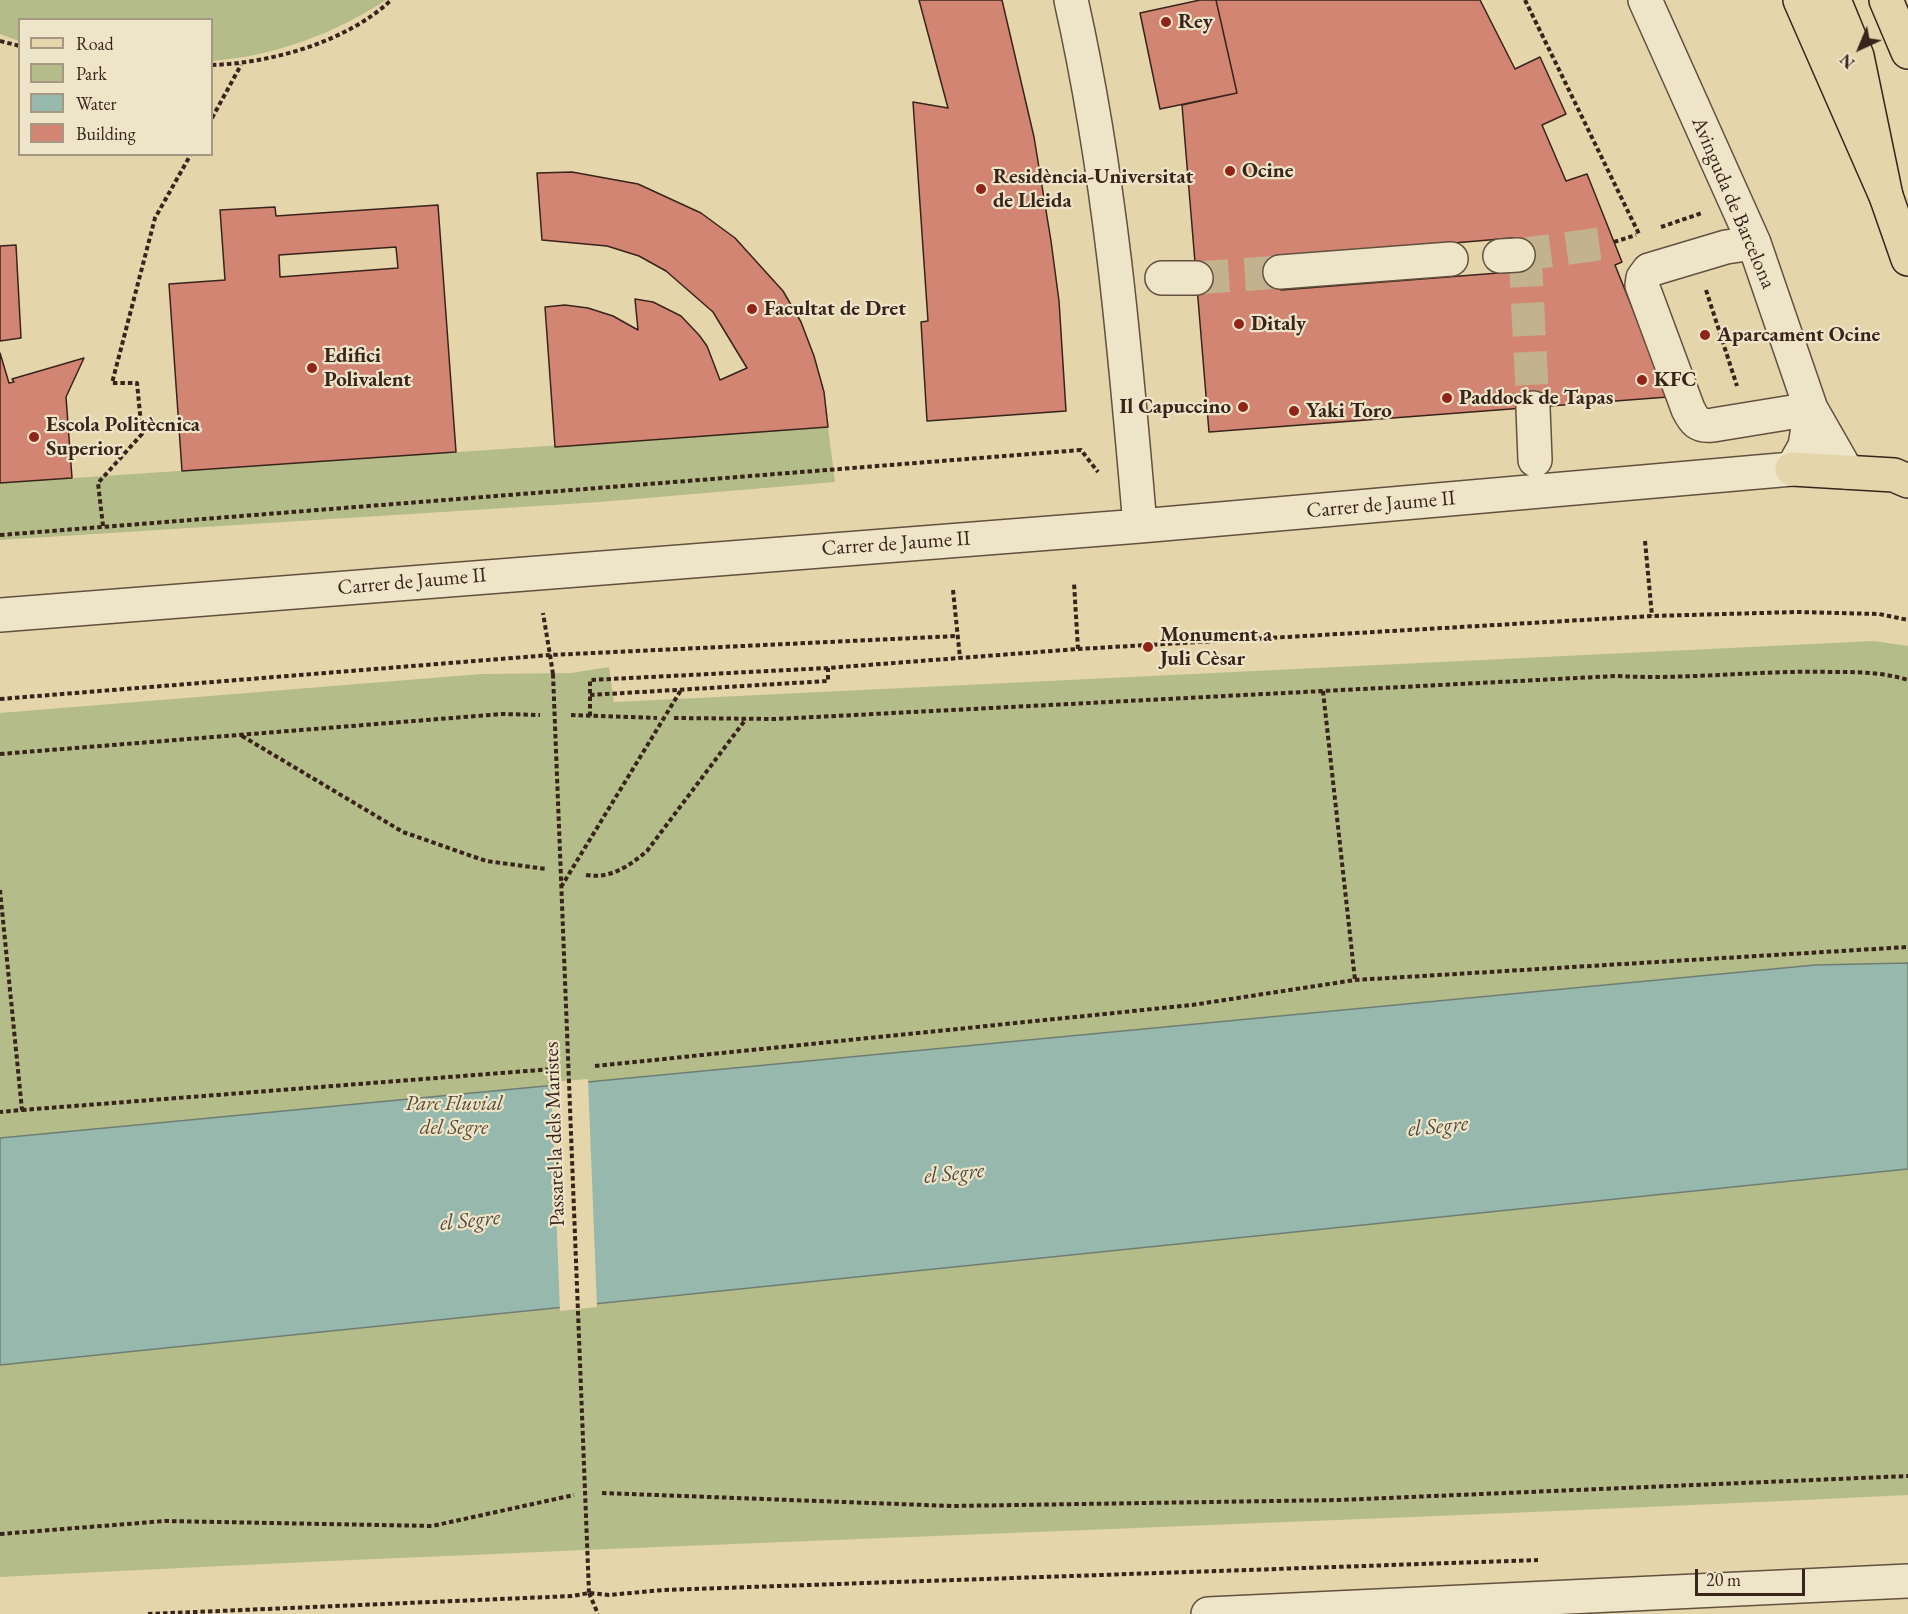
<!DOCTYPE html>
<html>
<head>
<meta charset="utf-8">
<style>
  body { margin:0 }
  #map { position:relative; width:1908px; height:1614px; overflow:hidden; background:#e5d5ab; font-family:"EB Garamond",serif }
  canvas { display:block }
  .legend { position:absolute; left:18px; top:18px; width:195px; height:138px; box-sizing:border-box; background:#eee4c8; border:2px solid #a59783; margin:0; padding:8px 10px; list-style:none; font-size:18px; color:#38241b }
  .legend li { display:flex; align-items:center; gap:12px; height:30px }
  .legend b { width:30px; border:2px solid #a59783 }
  .north { position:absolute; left:1830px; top:18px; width:60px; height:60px; -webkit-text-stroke:4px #eee4c8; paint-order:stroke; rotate:224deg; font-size:16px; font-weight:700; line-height:24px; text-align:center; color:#38241b }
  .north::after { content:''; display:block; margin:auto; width:21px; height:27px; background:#38241b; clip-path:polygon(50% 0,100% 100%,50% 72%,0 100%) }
  .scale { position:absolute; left:1695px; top:1569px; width:110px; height:27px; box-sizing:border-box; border:3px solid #38241b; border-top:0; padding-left:8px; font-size:18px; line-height:21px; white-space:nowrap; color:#38241b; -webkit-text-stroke:4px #eee4c8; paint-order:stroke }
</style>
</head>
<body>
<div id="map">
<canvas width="1908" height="1614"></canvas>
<ul class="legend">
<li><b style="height:8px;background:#e5d5ab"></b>Road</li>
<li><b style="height:16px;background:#b4bd89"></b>Park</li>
<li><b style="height:16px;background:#96b8ad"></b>Water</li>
<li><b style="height:16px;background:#d28572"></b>Building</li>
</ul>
<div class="north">N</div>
<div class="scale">20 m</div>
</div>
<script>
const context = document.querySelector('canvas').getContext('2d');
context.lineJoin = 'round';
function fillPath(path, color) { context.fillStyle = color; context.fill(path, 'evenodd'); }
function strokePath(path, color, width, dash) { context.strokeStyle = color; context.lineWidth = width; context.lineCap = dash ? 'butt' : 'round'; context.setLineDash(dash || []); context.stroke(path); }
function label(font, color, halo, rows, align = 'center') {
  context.font = font + ' "EB Garamond",serif'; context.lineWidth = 4.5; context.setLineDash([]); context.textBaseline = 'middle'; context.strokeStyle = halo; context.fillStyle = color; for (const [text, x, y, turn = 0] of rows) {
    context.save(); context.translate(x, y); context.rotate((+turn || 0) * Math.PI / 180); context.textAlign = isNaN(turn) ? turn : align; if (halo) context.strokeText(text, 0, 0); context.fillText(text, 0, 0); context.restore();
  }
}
fillPath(new Path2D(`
  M0 0H386C334 34 274 56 212 61V20H20L19 41 0 34Z
  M828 427 835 482 600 502 0 540V483Z
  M1874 641 1908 646V1495C1272 1526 636 1544 0 1577V713L481 674 571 673 609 667 614 702Z`), '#b4bd89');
const water = new Path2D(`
  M1908 963V1169L0 1365V1138L1815 965Z`);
fillPath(water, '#96b8ad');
strokePath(water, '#707d73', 1.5);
fillPath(new Path2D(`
  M588 1079 597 1307 560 1311 551 1082Z`), '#e5d5ab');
const building = new Path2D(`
  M919 0H1002L1034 137 1051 241 1059 301 1066 411 927 421 921 322 928 321 913 102 948 108Z
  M1200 0H1216L1237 93 1160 109 1140 13Z
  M1216 0H1480L1515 69 1540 57 1566 114 1542 125 1566 181 1587 174 1622 262 1615 265 1668 397 1209 432 1182 105 1237 93ZM1512 238 1524 271 1281 290 1279 258Z
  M572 172 638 184 701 213 735 238 783 291 801 322 814 356 824 392 828 427 555 447 545 307 565 305 588 308 613 316 638 330 635 299 653 302 681 316 699 335 707 346 720 380 747 368 713 312 666 271 639 256 607 246 542 240 537 173Z
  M438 205 456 452 182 471 169 284 225 280 220 210 275 207 276 216ZM396 247 398 268 280 277 279 255Z
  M16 245 21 338 0 341V246Z
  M0 353 9 383 14 382 12 379 84 358 66 397 72 478 0 483Z`);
fillPath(building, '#d28572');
strokePath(building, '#38241b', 1.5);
strokePath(new Path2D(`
  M1525 254 1533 408
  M1518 255 1614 242
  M1196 278 1280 272`), '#c2b28e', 33, [33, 16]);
const minor = new Path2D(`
  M1071 0C1110 173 1125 349 1140 526
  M1645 0 1754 243 1811 409 1847 472
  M1754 243 1726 247 1649 270 1643 278 1642 285 1688 409C1694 421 1698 427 1713 425L1811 409
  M1500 256 1518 255
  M1280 272 1451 259
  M1162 278H1196
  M1533 408 1535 460
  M0 615 1140 526 1792 469 1805 446 1811 409
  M1208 1614 1908 1581`);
const major = new Path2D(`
  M1800 0 1886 196 1908 259
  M1792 469 1894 475 1908 481`);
const highway = new Path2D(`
  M1834 0 1857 56 1886 196
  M1886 0 1908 52`);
strokePath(minor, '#63503f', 36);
strokePath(major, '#38241b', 36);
strokePath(highway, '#38241b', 36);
strokePath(new Path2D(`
  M1525 0 1639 234
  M0 41 20 46
  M212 65C271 63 347 42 391 0
  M212 118 241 65
  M1661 227 1702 213
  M1614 242 1636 235
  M1706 290 1737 386
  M103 526 98 483 142 434 137 383H112L155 218 191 154
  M0 535 1081 450 1098 472
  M1645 541 1652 616
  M953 590 960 658
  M1078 649 1652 616 1797 612 1879 614 1908 620
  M553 674 550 655 957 636
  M1323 691 1355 980
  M590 695 828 681V668
  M0 699 550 655 543 613
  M571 715 657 718
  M590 716V680L828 668 1078 649 1074 583
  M674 718 776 719 1616 676C1688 680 1759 670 1831 672 1858 672 1882 672 1908 680
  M242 736 403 832 486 861 546 869
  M0 754 502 714 540 715
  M586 875C611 879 629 866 647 851L746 719
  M0 890 22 1110 0 1112
  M595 1066 1192 1005 1355 980 1908 947
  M22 1110 553 1069
  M602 1493 952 1506 1339 1500 1908 1476
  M0 1534 165 1521 432 1526 574 1495
  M589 1593 598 1614
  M148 1614 572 1596 589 1593 609 1595 663 1590 1538 1560`), '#38241b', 4, [4.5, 3]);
strokePath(minor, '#eee4c8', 33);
strokePath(major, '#e5d5ab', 33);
strokePath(highway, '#e5d5ab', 33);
strokePath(new Path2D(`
  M553 674 589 1593
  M561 887 681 690`), '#38241b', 4, [4.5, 3]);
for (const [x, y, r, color] of [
  [1166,22,6,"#8f2418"],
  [1230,171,6,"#8f2418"],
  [981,189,6,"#8f2418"],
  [752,309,6,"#8f2418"],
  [1239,324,6,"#8f2418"],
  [1705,335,6,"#8f2418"],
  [312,368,6,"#8f2418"],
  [1642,380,6,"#8f2418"],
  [1447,398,6,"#8f2418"],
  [1243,407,6,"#8f2418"],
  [1294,411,6,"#8f2418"],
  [34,437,6,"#8f2418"],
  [1148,647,6,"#8f2418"]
]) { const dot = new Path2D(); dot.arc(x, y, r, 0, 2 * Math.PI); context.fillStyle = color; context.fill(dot); strokePath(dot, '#eee4c8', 2); }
label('bold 21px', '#38241b', '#eee4c8', [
  ["Rey",1178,22],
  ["Ocine",1242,171],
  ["Residència-Universitat",993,177],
  ["de Lleida",993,201],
  ["Facultat de Dret",764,309],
  ["Ditaly",1251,324],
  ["Aparcament Ocine",1717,335],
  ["Edifici",324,356],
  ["Polivalent",324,380],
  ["KFC",1654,380],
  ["Paddock de Tapas",1459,398],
  ["Il Capuccino",1231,407,"right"],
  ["Yaki Toro",1306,411],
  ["Escola Politècnica",46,425],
  ["Superior",46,449],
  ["Monument a",1160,635],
  ["Juli Cèsar",1160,659]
], 'left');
label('21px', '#38241b', '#eee4c8', [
  ["Avinguda de Barcelona",1733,203,67],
  ["Carrer de Jaume II",1381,505,-5],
  ["Carrer de Jaume II",896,544,-4],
  ["Carrer de Jaume II",412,582,-5],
  ["Passarel·la dels Maristes",555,1134,-92]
]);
label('italic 21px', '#574a36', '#eee4c8', [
  ["Parc Fluvial",454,1104],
  ["del Segre",454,1128]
]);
label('italic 22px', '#504940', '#eee4c8', [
  ["el Segre",1438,1127,-6],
  ["el Segre",954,1174,-6],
  ["el Segre",470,1221,-6]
]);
</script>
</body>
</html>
